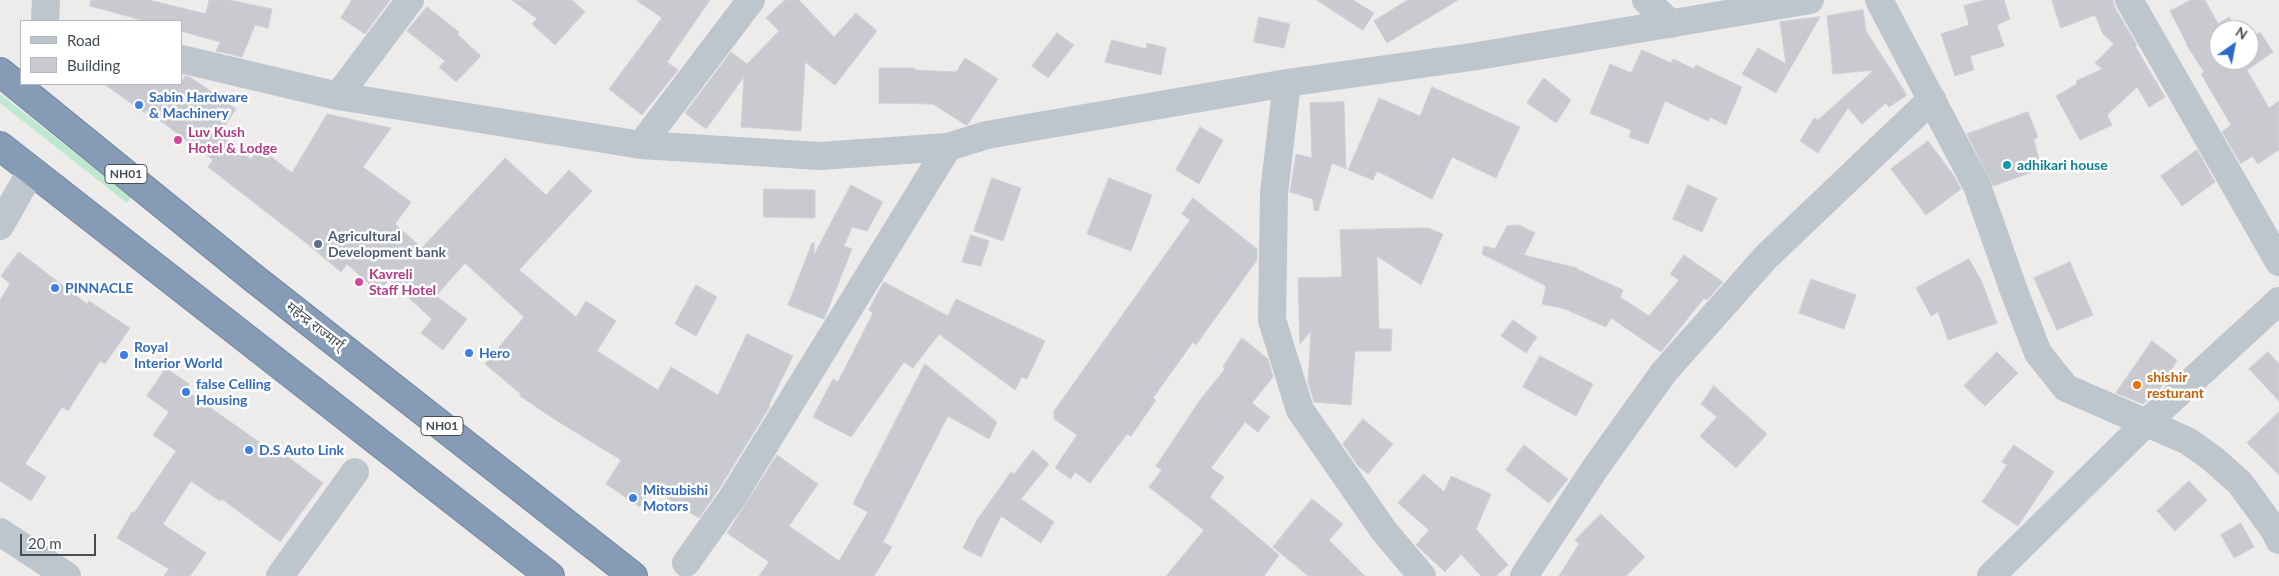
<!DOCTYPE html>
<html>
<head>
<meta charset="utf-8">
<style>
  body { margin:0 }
  #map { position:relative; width:2279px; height:576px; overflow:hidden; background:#eeebeb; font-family:Lato,sans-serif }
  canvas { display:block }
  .legend { position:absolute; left:20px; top:20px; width:162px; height:65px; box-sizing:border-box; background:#fff; border:1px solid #b5b8bb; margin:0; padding:6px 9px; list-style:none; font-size:15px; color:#454e56 }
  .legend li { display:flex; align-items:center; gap:10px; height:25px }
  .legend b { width:25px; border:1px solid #b5b8bb }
  .north { position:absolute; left:2209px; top:20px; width:50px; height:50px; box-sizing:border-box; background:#fff; border:1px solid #b5b8bb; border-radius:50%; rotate:33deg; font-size:14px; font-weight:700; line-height:20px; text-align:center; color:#454e56 }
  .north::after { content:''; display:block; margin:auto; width:18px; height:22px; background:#286acb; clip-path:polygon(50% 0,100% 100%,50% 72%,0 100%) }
  .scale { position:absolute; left:20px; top:534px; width:76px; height:22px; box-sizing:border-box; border:2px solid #454e56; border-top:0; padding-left:6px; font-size:15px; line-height:18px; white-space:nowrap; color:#454e56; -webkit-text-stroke:4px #fff; paint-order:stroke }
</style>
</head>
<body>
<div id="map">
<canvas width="2279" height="576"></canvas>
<ul class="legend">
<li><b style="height:6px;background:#bdc5cd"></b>Road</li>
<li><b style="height:14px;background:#c8cad0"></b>Building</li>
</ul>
<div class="north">N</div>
<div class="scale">20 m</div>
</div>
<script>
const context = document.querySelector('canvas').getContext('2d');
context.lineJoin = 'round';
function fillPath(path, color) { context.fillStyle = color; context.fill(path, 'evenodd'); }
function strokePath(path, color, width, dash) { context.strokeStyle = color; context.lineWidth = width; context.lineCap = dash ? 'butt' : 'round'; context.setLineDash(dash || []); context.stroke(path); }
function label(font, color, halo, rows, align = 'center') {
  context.font = font + ' Lato,"Noto Sans Devanagari",sans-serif'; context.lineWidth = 5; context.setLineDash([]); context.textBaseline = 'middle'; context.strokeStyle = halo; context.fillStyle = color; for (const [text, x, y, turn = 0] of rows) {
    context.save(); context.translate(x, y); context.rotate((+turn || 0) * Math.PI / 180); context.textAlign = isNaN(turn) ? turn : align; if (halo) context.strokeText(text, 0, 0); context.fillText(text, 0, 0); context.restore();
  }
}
fillPath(new Path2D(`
  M0 94 131 197 127 203 0 103Z`), '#bce9cf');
const building = new Path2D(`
  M91 0H149L206 14 209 0H229L272 9 268 28 255 25 242 57 216 51 220 42 181 31V21H145L90 6Z
  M352 0H390L365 34 341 18Z
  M512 0H572L585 12 555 45 532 24 537 19Z
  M636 0H710L667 62 678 70 642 115 609 89 662 18Z
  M785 0H799L834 37 856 13 877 31 835 85 805 62 801 131 741 127 744 77 706 129 685 113 731 52 747 64 779 31 766 18Z
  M1317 0H1353L1374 13 1363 30Z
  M1408 0H1458L1387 43 1374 21Z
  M1984 0H2004L2010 19 1997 25 2004 46 1970 56 1974 70 1955 76 1941 34 1969 25 1964 6Z
  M2052 0H2113L2115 8 2137 45 2135 46 2165 97 2149 107 2137 87 2107 115 2112 125 2080 140 2056 96 2077 84 2076 81 2102 69 2095 63 2114 44 2103 34 2095 15 2061 28Z
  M2191 0H2205L2218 24 2229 17 2237 30H2219V60H2249V39L2260 32 2273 52 2247 70 2269 108 2279 101V150L2258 164 2252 156 2241 164 2222 132 2231 125 2201 74 2204 72 2186 44H2187L2170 11Z
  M427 7 459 32 457 34 481 56 456 82 439 67 445 61 407 31Z
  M1863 10 1866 31 1907 95 1889 107 1886 103 1862 124 1848 108 1818 153 1800 141 1814 118 1818 120 1874 70 1833 74 1827 16Z
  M1259 17 1290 24 1284 48 1254 42Z
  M1820 17 1776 93 1742 74 1758 48 1786 64 1780 22Z
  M1057 33 1074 45 1048 78 1032 66Z
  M1112 40 1146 49 1147 43 1166 48 1161 75 1105 62Z
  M1642 50 1671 63 1673 59 1694 69 1696 65 1742 87 1726 125 1710 117 1708 121 1665 101 1648 144 1629 137 1631 130 1590 113 1610 64 1631 73Z
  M965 58 998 79 968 124 966 125 933 104 879 103V68H915V70L956 72Z
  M185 76 190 77 236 109 219 134 251 159 260 148 292 173 327 114 391 128 363 167 411 202 395 224 422 248 505 158 546 195 569 170 592 191 519 270 576 317 586 301 616 321 597 351 658 390 671 367 718 395 747 334 793 356 769 405 770 406 719 489 699 518 652 489 640 507 606 484 621 460 554 419 520 396 521 394 485 364 524 317 465 263 436 296 467 319 443 350 421 333 432 319 389 280 378 292 347 264 341 272 305 242 208 167 213 160 146 110 145 113 104 84H181Z
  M1544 78 1571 100 1556 123 1527 103Z
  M1432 87 1520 127 1496 178 1452 157 1432 199 1377 171 1373 180 1348 170 1379 98 1420 116Z
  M1344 102 1346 169 1332 163 1318 211 1314 210 1313 199 1290 192 1296 154 1312 158 1310 103Z
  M2028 112 2038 137 2034 139 2041 169 1993 186 1967 134Z
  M1200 127 1223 140 1199 184 1176 170Z
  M1928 141 1954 176 1961 189 1926 215 1891 169Z
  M2197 150 2215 182 2182 206 2161 176Z
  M992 178 1021 188 1003 241 974 231Z
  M1109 178 1152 195 1131 251 1087 234Z
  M851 185 883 202 867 231 852 227 844 246 852 249 824 319 788 305 812 243H814V255Z
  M1688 185 1717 198 1702 232 1673 219Z
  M764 189 815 190V218L764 217Z
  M1193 198 1257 249V260L1196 345 1193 342 1153 398 1156 400 1131 436 1127 434 1090 483 1075 472 1071 479 1055 468 1077 435 1054 419V411L1190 220 1182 214Z
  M1519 225 1535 233 1524 255 1577 268V269L1623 290 1620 297 1649 316 1679 280 1670 274 1684 255 1723 282 1707 300 1704 298 1661 352 1611 318 1606 327 1565 309 1542 304 1546 286 1482 254 1484 246 1495 249 1507 226Z
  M1428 228 1443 234 1421 285 1377 256 1379 329H1392L1391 351H1355L1351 405 1314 402 1308 382 1311 331 1300 344 1298 278 1342 277 1340 230Z
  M971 235 989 241 981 266 962 262Z
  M19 252 87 304 89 301 130 328 105 364 100 361 68 411 62 407 25 464 46 477 31 501 0 481V300L10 284 1 276Z
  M1969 259 1982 282 1997 323 1948 340 1938 312 1931 316 1916 288Z
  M2070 262 2093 315 2057 330 2034 278Z
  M1811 279 1856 295 1844 329 1799 313Z
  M884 282 948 316 956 299 1045 341 1027 379 1022 377 1015 390 939 334 913 368 904 362 851 437 813 417 833 379 838 382 873 313 869 310Z
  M696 285 717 297 696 336 675 324Z
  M1513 320 1537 337 1526 353 1501 336Z
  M1242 338 1268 359 1273 377 1252 403 1270 417 1258 432 1245 422 1211 468 1224 477 1210 497 1279 555 1264 576H1166L1204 530 1149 487 1162 470 1156 466 1200 400 1225 369 1223 367Z
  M2152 341 2177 360 2160 389 2143 404 2116 393Z
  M1997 352 2018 373 1985 406 1964 386Z
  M2268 352 2279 364V401L2249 369Z
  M1540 356 1593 384 1576 416 1523 387Z
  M925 364 997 422 989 439 948 416 883 542 892 547 874 576H759L769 562 727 533 777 455 818 484 789 526 839 561 868 512 853 504Z
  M166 368 189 384 185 390 282 458 284 454 323 483 280 542 222 499 220 501 191 481 163 524 206 553 190 576H164L169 569 117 538 132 512 134 513 176 451 153 435 169 412 147 396Z
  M1714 386 1767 434 1736 468 1700 436 1717 417 1701 404Z
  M2279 412V475L2247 443Z
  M1363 419 1393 444 1368 474 1358 466 1343 444Z
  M1524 445 1568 479 1549 503 1506 470Z
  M2014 445 2054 472 2018 526 1982 502 2007 465 2002 462Z
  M1033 450 1049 464 1021 499 1054 522 1041 543 1001 516 981 557 963 548 977 520 1011 472 1014 474Z
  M1424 474 1444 492 1451 476 1491 494 1476 529 1508 565 1496 576H1481L1461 554 1445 572 1416 545 1429 530 1398 503Z
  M2189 481 2207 500 2175 531 2157 511Z
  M1312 499 1343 524 1329 540 1365 576H1308L1273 547Z
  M1601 514 1645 557 1626 576H1559L1579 544 1575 540Z
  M2241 523 2254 547 2234 558 2221 535Z`);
fillPath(building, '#c8cad0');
strokePath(building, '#cfd1d6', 1);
const highway = new Path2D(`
  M0 72 251 276 633 576
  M0 146 550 576`);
strokePath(highway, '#7287a2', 30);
strokePath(new Path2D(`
  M1646 0 1671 24
  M1879 0 1977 186 2014 291 2038 353 2066 388 2188 441 2213 459 2240 483 2275 531 2279 540
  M2129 0 2279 262
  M45 21 46 0
  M181 59 338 96 641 145 820 156 948 147 987 135 1287 83 1478 56 1810 0
  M1287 83 1274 193 1272 320 1300 410 1384 531 1422 576
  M338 96 410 0
  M641 145 751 0
  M0 226 31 171
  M0 532 67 576
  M686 563 732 498 948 147
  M280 576 355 472
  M1524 576 1596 467 1664 372 1766 257 1932 99
  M1991 576 2146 423 2279 301`), '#bdc5cd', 28);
strokePath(highway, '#869cb6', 28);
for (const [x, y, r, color] of [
  [139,105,5,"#3f7fe0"],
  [178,140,5,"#d1479c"],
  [2007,165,5,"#0f9aa8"],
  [318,244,5,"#5c6f8a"],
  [359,282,5,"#d1479c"],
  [55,288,5,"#3f7fe0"],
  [469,353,5,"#3f7fe0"],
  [124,355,5,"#3f7fe0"],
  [2137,385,5,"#e8710a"],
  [186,392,5,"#3f7fe0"],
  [249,450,5,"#3f7fe0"],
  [633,498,5,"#3f7fe0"]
]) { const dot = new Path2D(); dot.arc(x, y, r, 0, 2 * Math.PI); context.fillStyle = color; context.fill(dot); strokePath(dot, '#fff', 2); }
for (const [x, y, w] of [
  [126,174,42],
  [442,426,42]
]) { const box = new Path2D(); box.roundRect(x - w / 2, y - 9.5, w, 19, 4); context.fillStyle = '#fff'; context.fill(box); strokePath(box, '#454e56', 1); }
label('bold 12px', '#454e56', null, [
  ["NH01",126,174],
  ["NH01",442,426]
]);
label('bold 14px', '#366cbe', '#fff', [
  ["Sabin Hardware",149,97],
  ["& Machinery",149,113],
  ["PINNACLE",65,288],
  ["Royal",134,347],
  ["Interior World",134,363],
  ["Hero",479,353],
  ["false Celling",196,384],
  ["Housing",196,400],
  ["D.S Auto Link",259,450],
  ["Mitsubishi",643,490],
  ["Motors",643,506]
], 'left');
label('bold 14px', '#b23c85', '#fff', [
  ["Luv Kush",188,132],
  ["Hotel & Lodge",188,148],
  ["Kavreli",369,274],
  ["Staff Hotel",369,290]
], 'left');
label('bold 14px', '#0d838f', '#fff', [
  ["adhikari house",2017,165]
], 'left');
label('bold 14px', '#4e5e75', '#fff', [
  ["Agricultural",328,236],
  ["Development bank",328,252]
], 'left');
label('14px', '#454e56', '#fff', [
  ["महेन्द्र राज्मार्ग्",315,326,38]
]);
label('bold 14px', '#c56008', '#fff', [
  ["shishir",2147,377],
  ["resturant",2147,393]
], 'left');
</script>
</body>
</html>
